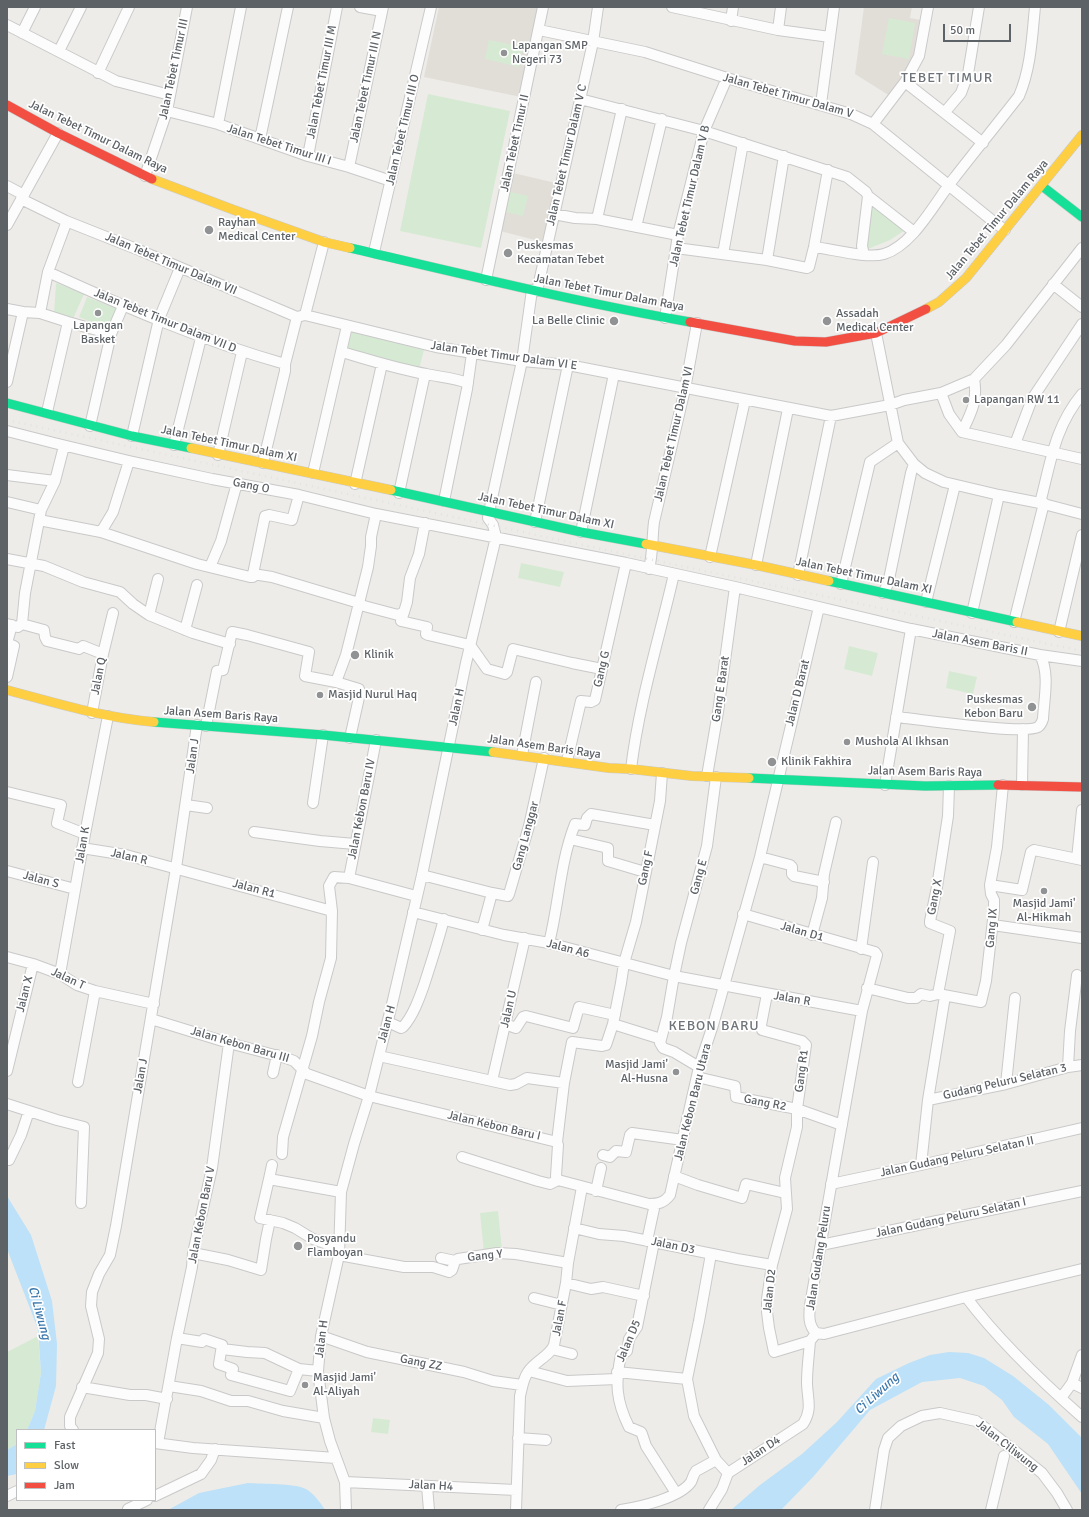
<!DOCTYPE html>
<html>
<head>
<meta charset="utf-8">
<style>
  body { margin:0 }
  #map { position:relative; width:1089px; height:1517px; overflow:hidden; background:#eeece8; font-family:Signika,sans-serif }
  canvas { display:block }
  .frame { position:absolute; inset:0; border:8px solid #5d6267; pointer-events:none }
  .legend { position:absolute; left:16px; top:1429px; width:140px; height:72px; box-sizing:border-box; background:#fff; border:1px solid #bec0c2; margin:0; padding:5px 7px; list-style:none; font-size:12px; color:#5d6267 }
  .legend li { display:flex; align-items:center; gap:8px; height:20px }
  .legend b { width:20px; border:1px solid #bec0c2 }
  .scale { position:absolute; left:943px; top:24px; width:68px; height:18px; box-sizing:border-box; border:2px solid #5d6267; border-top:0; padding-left:5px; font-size:12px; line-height:14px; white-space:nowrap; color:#5d6267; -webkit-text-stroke:3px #fff; paint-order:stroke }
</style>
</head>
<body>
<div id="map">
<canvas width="1089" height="1517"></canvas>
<div class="frame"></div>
<ul class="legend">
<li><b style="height:5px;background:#16e098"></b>Fast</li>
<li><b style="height:5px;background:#ffcf43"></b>Slow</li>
<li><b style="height:5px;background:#f24e42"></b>Jam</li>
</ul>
<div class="scale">50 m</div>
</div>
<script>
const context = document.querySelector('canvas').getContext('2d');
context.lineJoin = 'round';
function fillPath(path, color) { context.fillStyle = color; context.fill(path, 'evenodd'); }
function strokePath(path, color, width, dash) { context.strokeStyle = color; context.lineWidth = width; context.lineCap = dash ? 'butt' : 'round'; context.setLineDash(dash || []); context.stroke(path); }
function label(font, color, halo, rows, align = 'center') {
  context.font = font + ' Signika,sans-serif'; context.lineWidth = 3.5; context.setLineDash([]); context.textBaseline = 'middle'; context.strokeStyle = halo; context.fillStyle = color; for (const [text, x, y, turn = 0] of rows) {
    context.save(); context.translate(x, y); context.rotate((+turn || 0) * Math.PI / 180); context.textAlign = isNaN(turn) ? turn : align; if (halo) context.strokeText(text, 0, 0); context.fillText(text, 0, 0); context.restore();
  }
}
fillPath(new Path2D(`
  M439 7H541L521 97 424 77Z
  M864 7H912L910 18 921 20 914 58 890 96 855 74Z
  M513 173 556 183 543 242 500 231Z`), '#e1ded8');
fillPath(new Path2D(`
  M889 18 915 23 909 59 882 54Z
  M489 40 523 47 519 67 485 59Z
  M428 94 510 111 481 248 400 231Z
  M510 192 528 196 523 216 506 212Z
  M873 203 907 229 890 240 863 251Z
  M56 283 84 294 73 319 54 313Z
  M87 297 118 309 110 330 79 317Z
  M352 331 424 350 419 369 347 350Z
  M521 563 564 572 560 587 518 578Z
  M849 646 878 653 872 676 844 669Z
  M949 671 977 677 973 694 946 688Z
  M498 1211 502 1250 484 1253 480 1213Z
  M38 1336 41 1373 35 1411 27 1430H17V1444L7 1450V1352Z
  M373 1418 390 1420 388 1434 371 1432Z`), '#d6ead3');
fillPath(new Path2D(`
  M7 1196 31 1235 52 1301 57 1344 56 1386 44 1430H27L35 1411 41 1373 38 1329 7 1249Z
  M949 1352 968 1353 984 1358 1013 1376 1049 1405 1082 1438V1494L1048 1444 1014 1417 1002 1400 984 1386 960 1378 922 1382 870 1410 813 1477 781 1510H731L760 1485 802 1454 837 1422 876 1379 909 1363 930 1355Z
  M17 1444V1474L7 1476V1450Z
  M248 1483C262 1484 294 1483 306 1489 313 1493 321 1503 325 1510H168L199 1493Z`), '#bce1f8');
const street = new Path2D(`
  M360 7 382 11
  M672 7 778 30 830 37
  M731 21 733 7
  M7 25 116 81 170 95
  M539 30 645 52 727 78 851 114 873 124 994 222 1005 230
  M778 30 781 7
  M22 33 35 7
  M59 51 81 7
  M98 73 129 7
  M905 82 983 143
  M580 99 704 131 847 177 866 192 868 196 914 232
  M821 104 834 7
  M167 111 218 124 308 156 349 167 391 181
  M945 112 961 93 968 74 979 7
  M218 124 241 7
  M873 124 905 82 919 56 928 7
  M260 139 288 7
  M308 156 337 7
  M349 167 383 7
  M145 176 167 111 187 7
  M7 186 24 195
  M21 199 66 221 139 250 297 317 305 315 436 347 522 361 568 365 831 416 890 405 904 400 941 393 974 379 1006 345 1082 248
  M554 214 575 218 597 219 678 235
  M597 219 622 109
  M7 225 58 133
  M636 227 662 119
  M814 247C832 249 867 259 884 254 914 245 936 200 955 177 976 150 998 123 1019 96 1031 68 1032 37 1035 7
  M676 248 767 260 807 268 809 267 814 247 828 170
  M374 252 431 7
  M723 254 743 143
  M864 255 862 246 868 196
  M767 260 784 156
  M48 272C125 307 203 341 285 364
  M486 280 543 7
  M1053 284 1082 307
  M537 291 593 42 598 7
  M7 309 23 312 40 313 68 322 111 334
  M40 313 48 272 65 226 66 221
  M305 315 324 242
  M665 318 678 235 704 131 727 78
  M876 333 898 443 914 464 925 473 944 482 999 495 1040 503 1082 514
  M342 352C370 360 397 369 426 374 440 377 454 378 468 383
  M7 382 23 312
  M941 393 949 414 962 432 1082 459
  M47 412 68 322
  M90 426 111 334 123 306
  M7 431 54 443 129 461 212 479 299 495 376 514 626 563 735 587 911 629 1040 655C1050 673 1044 699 1043 719 1042 722 1041 725 1038 727 1024 735 918 719 896 717
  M962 432C971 413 978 401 974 379
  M132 436 159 319 180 268
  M1015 444 1032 399 1082 324
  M174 445 201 338
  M218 455 242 352
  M263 463 285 371V364L297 317
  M313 473 347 326
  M7 475 55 481
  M355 484 382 364
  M399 493 425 374
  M444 501 467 389 472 353
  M7 502 41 510
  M1040 503C1051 462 1054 428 1082 394
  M39 520 101 532 197 564 250 577H253V574L272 577 359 603 364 606 398 615 404 612 407 602 410 578 419 554 425 523
  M535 522 568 365
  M101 532 113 512 129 461
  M581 532 614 374
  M710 557 745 400
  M7 559 44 566 83 582 120 592 133 604 149 615 193 633 230 644
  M756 565 788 409
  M210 567 221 541 237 483
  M649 569C653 553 652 538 654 522L685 389 697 323
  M253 574 265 516 269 515 292 520 299 495
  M798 575 831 416
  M841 584 870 462 898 443
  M883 593 888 584 911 473 914 464
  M926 602 955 485
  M404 612 401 621 427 627 426 634 428 635 470 645 487 669 505 674 507 672 513 649 572 663 602 669
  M972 613 999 495
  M149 615 158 579
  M1014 622 1044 503
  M7 624 18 627 22 624 25 593 41 510 55 481 64 446
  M22 624 44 630 45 637 47 641 79 649 83 646 103 654
  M185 630 197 585
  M1059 632 1082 535
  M1040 655 1082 661
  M7 677 14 646 7 643 12 625
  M336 682 346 655 368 567 371 546V537L376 514
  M92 713 103 654 113 613
  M206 726 217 671 223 670 232 632 247 635 309 652 305 676 336 682 359 689 360 693 350 738
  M522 755 536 682
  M567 761 581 701 591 702 595 700 626 563
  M631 769C639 703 659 639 674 574
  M662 773 660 801 636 922 624 963 621 983 613 1024 606 1045 602 1046 572 1042 564 1083 557 1142 558 1145 556 1176 558 1180 649 1204C658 1204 664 1203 670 1195L699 1067 713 1025 760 857 819 607
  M707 776 718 712 735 587
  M885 785 911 629
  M1022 785 1023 729
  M7 792 61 805 57 823 85 834
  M313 803 323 735
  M186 805 207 808
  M254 832 320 841 355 844
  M570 839 608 848V861L645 872
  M82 848 126 855 332 911
  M760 857 790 865 792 867V874L794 876 824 882
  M1077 859 1082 810
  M7 871 75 889
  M422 875 492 893 482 930
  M349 878 376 740
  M990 885 1022 890 1031 852 1034 850 1082 860
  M492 893 508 896 509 894 529 826 544 758
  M413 912 504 935 549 943 674 976 862 1011
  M743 914 875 952 877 955 862 1011 810 1305C809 1315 808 1325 816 1333L824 1334 966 1297 1082 1269
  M993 925 1082 938
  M812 935 822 898 824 874 836 822
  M549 943C559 904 560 862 575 824L585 825 587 818 591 814 655 825
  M861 949 873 862
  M7 957 33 964 60 974 77 985 95 991 154 1004
  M60 974 85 834 108 716
  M867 988 908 998H916L921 994 930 996 938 994 981 1002 986 981 994 911V900L991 894 990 885 997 847 1003 785
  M767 994 761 1025 762 1030 802 1041 806 1045 797 1109V1127L785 1178 787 1209 772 1265 767 1299V1312L769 1328 774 1352 810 1341
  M938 994 950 931 930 923V921L937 887 948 816 949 786
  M151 1019 229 1043 286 1058 294 1061 307 1074 369 1096 557 1142
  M388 1022 401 1028 403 1027C413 1016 419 999 424 985 431 963 438 942 444 919
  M505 1024 516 1028 523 1017 526 1016 573 1028 579 1007 615 1015
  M613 1024 661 1039
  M379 1056 510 1085 516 1084 527 1078 564 1083
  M699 1067 674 1052 663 1048 660 1043 667 1017 674 976 681 943 707 846 716 777
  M1068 1067 1070 1031 1077 975
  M7 1071 33 964
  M273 1073 277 1055
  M697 1077 735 1086 736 1097 797 1109 842 1125
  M492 1081 525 938
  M78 1082 95 991
  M1006 1084 1015 998
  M928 1100 1006 1084 1068 1067 1082 1065
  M7 1104 57 1120 84 1127 81 1203
  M282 1154 283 1137 312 1036 319 1002 331 958 332 911 329 886 334 877 349 878 416 896
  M603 1155 610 1157 616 1151 626 1152 630 1135 632 1133 683 1140
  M462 1157 538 1181 550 1184 558 1180
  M9 1160 21 1135 29 1111
  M921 1165 928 1100 945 996
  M674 1176 698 1185 742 1198 746 1184 785 1193
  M269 1179 272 1165
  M831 1184 921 1165 1082 1128
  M596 1191 601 1168
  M574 1228 599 1234 624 1236 737 1259 772 1265
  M647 1241 655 1204
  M654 1242 637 1327 629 1339 627 1351 621 1355C615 1383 616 1401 629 1427L641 1432 642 1434 646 1446 676 1493
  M821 1245 1082 1191
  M339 1248 313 1239 295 1228 283 1223 260 1218 269 1179 341 1192
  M193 1253 228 1260 261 1270 266 1239 270 1220
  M711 1254 699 1321 687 1379 694 1416 716 1460 728 1473
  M339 1255 404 1267H433L449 1272 452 1270 455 1261
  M441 1258 455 1261
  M455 1261 458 1259 497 1253 516 1254 568 1263
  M566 1283 591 1289 603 1287 644 1296
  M966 1297C999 1341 1040 1380 1082 1417
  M534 1298 562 1305
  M321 1336 367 1352 464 1372 493 1381 522 1385
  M177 1338 202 1342 204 1339 222 1345 219 1364 233 1369 231 1375 290 1391 299 1369 318 1371
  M222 1349 247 1352 265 1353 299 1369
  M552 1349 572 1354
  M529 1371 567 1381 617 1379
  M617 1372 687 1379
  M1072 1383 1082 1388
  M169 1386 201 1391 231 1401H248L283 1411 324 1418
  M82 1387 130 1395H146L167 1399
  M1061 1398 1072 1383 1082 1355
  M73 1430 70 1426V1417L98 1353 99 1339 91 1306 92 1292 99 1274 110 1255 116 1226 176 868 197 725
  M518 1438 546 1440
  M155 1443 193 1448 336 1458
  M158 1443 177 1338 192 1267 193 1253 212 1168 229 1043
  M728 1473 803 1424C813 1409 807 1398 807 1382 807 1368 809 1355 810 1341L814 1336
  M345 1482 516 1490
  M427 1486 429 1510
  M7 1496 17 1491
  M155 1496 201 1474 211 1460 215 1449
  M128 1509 147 1500
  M346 1510 345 1482 330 1441 324 1418 318 1371 321 1336 339 1255 341 1192 354 1144 369 1096 393 1000 422 875 466 663 496 537 493 525 488 518 489 512 522 361 532 290
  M516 1510 520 1396C522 1388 523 1379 528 1372 535 1361 550 1356 554 1345L566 1283 568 1263 582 1187
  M621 1510C639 1507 680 1498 691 1482 693 1478 693 1475 696 1471L716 1460
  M709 1510 722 1489 728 1473
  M875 1510 884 1450 888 1438 901 1426 922 1416 940 1413 976 1421 991 1432 1042 1473 1057 1493 1067 1510
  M991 1510 1004 1456`);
const fast = new Path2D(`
  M1042 186 1082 217
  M350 248C463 274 576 302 690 322
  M7 403 132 436 191 448
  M391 490 581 532 646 544
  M829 581 1017 622
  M154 722 323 735 493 752
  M749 778 925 786 998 785`);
const slow = new Path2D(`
  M152 179 234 210 324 242 350 248
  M926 309 939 302 966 278 1082 135
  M191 448 391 490
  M646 544 756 565 829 581
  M1017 622 1082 636
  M7 690C56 703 104 718 154 722
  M493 752 609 768 631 769 692 776 749 778`);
const jam = new Path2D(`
  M7 105 58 133 152 179
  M690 322 795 341 826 342 876 333 926 309
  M998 785 1082 787`);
strokePath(street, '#c9c9c9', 12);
strokePath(fast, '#cacaca', 10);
strokePath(slow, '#cacaca', 10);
strokePath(jam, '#cacaca', 10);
strokePath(street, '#fcfcfc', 10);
strokePath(fast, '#16e098', 9);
strokePath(slow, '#ffcf43', 9);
strokePath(jam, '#f24e42', 9);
strokePath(new Path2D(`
  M7 420 564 541 1082 651`), '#e3e3e3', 2.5, [1, 5]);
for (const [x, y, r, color] of [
  [504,53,4,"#909294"],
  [209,230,5,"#909294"],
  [508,253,5,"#909294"],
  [98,313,4,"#909294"],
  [614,321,5,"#909294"],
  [827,321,5,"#909294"],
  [966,400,4,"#909294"],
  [355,655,5,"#909294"],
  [320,695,4,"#909294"],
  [1032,707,5,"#909294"],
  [847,742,4,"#909294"],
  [772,762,5,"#909294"],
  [1044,891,4,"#909294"],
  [676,1072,4,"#909294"],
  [298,1246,5,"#909294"],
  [305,1385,4,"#909294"]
]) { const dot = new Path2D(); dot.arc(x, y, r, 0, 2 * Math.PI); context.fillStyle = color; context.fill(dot); strokePath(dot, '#fff', 1.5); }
label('12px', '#5d6267', '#fff', [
  ["Lapangan SMP",512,46],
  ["Negeri 73",512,60],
  ["Rayhan",218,223],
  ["Medical Center",218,237],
  ["Puskesmas",517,246],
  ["Kecamatan Tebet",517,260],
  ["Assadah",836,314],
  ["Medical Center",836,328],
  ["La Belle Clinic",605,321,"right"],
  ["Lapangan",98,326,"center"],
  ["Basket",98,340,"center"],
  ["Lapangan RW 11",974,400],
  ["Klinik",364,655],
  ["Masjid Nurul Haq",328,695],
  ["Puskesmas",1023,700,"right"],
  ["Kebon Baru",1023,714,"right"],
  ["Mushola Al Ikhsan",855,742],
  ["Klinik Fakhira",781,762],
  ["Masjid Jami'",1044,904,"center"],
  ["Al-Hikmah",1044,918,"center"],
  ["Masjid Jami'",668,1065,"right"],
  ["Al-Husna",668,1079,"right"],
  ["Posyandu",307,1239],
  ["Flamboyan",307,1253],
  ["Masjid Jami'",313,1378],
  ["Al-Aliyah",313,1392]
], 'left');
label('12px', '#5d6267', '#fff', [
  ["Jalan Tebet Timur III",174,69,-78],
  ["Jalan Tebet Timur III M",322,82,-79],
  ["Jalan Tebet Timur III N",366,87,-78],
  ["Jalan Tebet Timur Dalam V",788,96,16],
  ["Jalan Tebet Timur III O",403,130,-77],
  ["Jalan Tebet Timur Dalam Raya",98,137,26],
  ["Jalan Tebet Timur II",515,143,-78],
  ["Jalan Tebet Timur III I",279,145,18],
  ["Jalan Tebet Timur Dalam V C",567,155,-77],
  ["Jalan Tebet Timur Dalam V B",690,196,-77],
  ["Jalan Tebet Timur Dalam Raya",997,220,-50],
  ["Jalan Tebet Timur Dalam VII",171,264,23],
  ["Jalan Tebet Timur Dalam Raya",609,293,11],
  ["Jalan Tebet Timur Dalam VII D",165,321,22],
  ["Jalan Tebet Timur Dalam VI E",504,356,8],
  ["Jalan Tebet Timur Dalam VI",674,434,-77],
  ["Jalan Tebet Timur Dalam XI",229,444,12],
  ["Gang O",251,486,11],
  ["Jalan Tebet Timur Dalam XI",546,511,12],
  ["Jalan Tebet Timur Dalam XI",864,576,12],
  ["Jalan Asem Baris II",980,643,11],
  ["Gang G",602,669,-77],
  ["Jalan Q",99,676,-79],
  ["Gang E Barat",721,689,-82],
  ["Jalan D Barat",798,693,-76],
  ["Jalan H",457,707,-78],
  ["Jalan Asem Baris Raya",221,715,4],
  ["Jalan Asem Baris Raya",544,747,8],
  ["Jalan J",193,756,-82],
  ["Jalan Asem Baris Raya",925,772,1],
  ["Jalan Kebon Baru IV",362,809,-79],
  ["Gang Langgar",526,836,-75],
  ["Jalan K",83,845,-80],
  ["Jalan R",129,857,13],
  ["Gang F",646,868,-78],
  ["Gang E",699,877,-75],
  ["Jalan S",41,880,15],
  ["Jalan R1",254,889,15],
  ["Gang X",935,897,-79],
  ["Gang IX",992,928,-85],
  ["Jalan D1",802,932,16],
  ["Jalan A6",568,949,15],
  ["Jalan T",68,979,25],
  ["Jalan X",25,994,-76],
  ["Jalan R",792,999,10],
  ["Jalan U",509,1009,-77],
  ["Jalan H",387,1024,-75],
  ["Jalan Kebon Baru III",240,1045,16],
  ["Gang R1",802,1071,-83],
  ["Jalan J",141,1076,-80],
  ["Gudang Peluru Selatan 3",1005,1082,-13],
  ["Jalan Kebon Baru Utara",693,1102,-76],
  ["Gang R2",765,1103,11],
  ["Jalan Kebon Baru I",494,1126,13],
  ["Jalan Gudang Peluru Selatan II",957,1157,-12],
  ["Jalan Kebon Baru V",202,1215,-79],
  ["Jalan Gudang Peluru Selatan I",951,1218,-12],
  ["Jalan D3",673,1246,12],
  ["Gang Y",485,1256,-6],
  ["Jalan Gudang Peluru",819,1258,-81],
  ["Jalan D2",770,1291,-84],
  ["Jalan F",560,1318,-79],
  ["Jalan H",322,1339,-83],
  ["Jalan D5",629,1341,-67],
  ["Gang ZZ",421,1363,11],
  ["Jalan Ciliwung",1007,1446,38],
  ["Jalan D4",761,1451,-33],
  ["Jalan H4",431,1486,3]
]);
label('italic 13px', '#3c78ad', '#fff', [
  ["Ci Liwung",39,1313,75],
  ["Ci Liwung",877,1394,-42]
]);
context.letterSpacing = '1px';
label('14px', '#6e7479', '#fff', [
  ["TEBET TIMUR",947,78],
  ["KEBON BARU",714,1026]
]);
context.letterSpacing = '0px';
</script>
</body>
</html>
